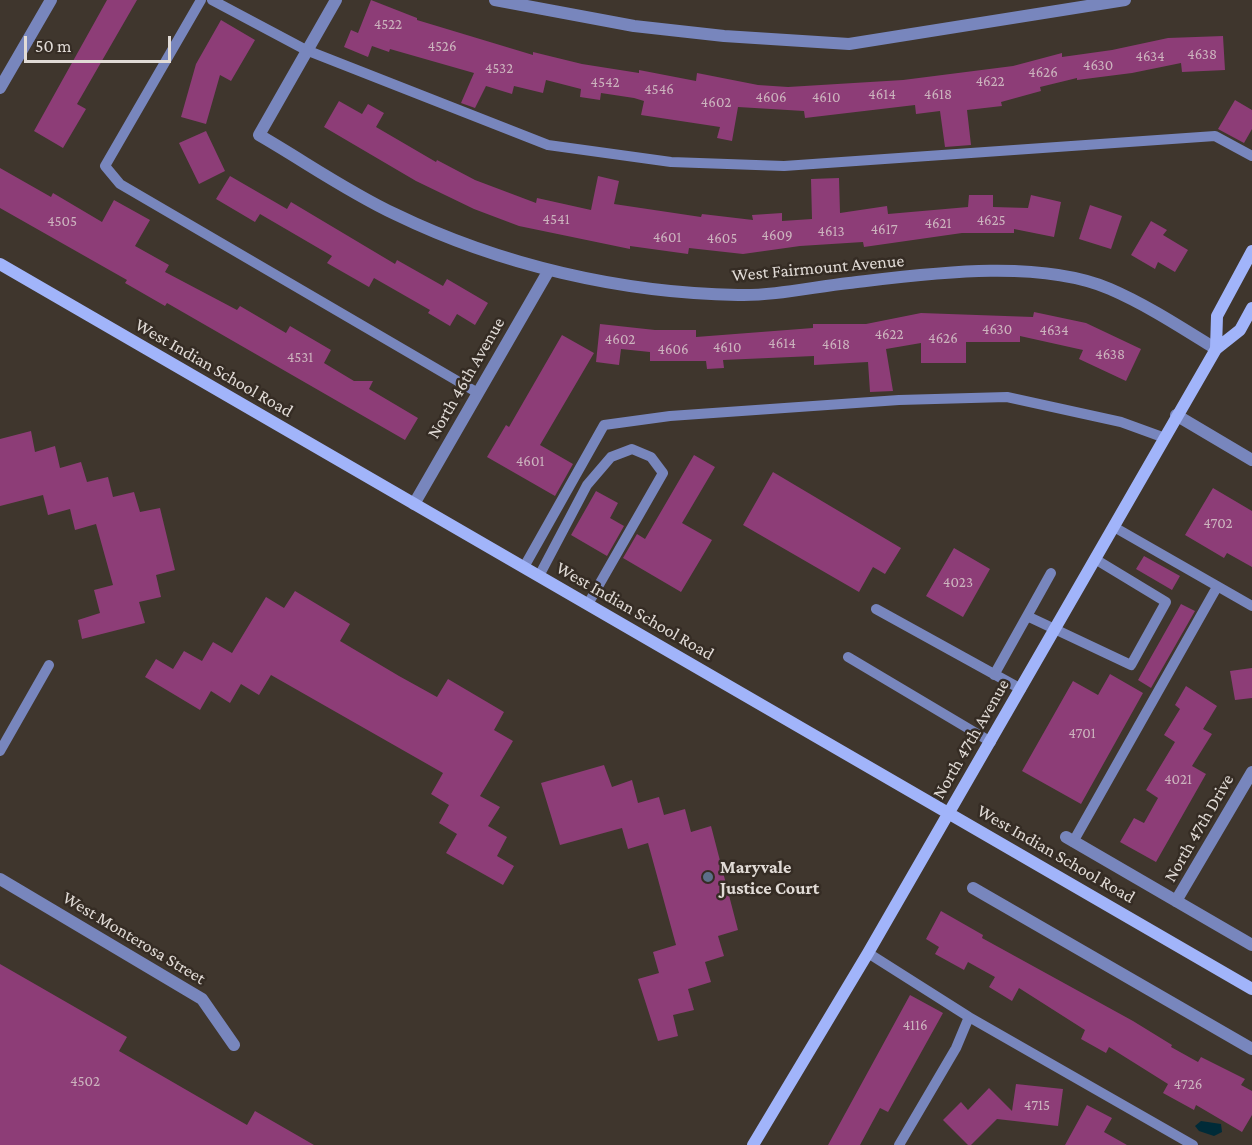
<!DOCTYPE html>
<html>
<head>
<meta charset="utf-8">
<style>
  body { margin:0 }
  #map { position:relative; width:1252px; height:1145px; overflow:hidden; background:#3f362d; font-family:"Crimson Pro",serif }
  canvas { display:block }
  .scale { position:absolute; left:24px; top:36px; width:147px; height:27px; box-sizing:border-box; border:3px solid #e1dbd6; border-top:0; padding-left:8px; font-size:18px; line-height:21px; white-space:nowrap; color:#e1dbd6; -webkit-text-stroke:4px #352c24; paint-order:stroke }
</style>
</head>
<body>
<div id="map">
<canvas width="1252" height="1145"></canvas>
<div class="scale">50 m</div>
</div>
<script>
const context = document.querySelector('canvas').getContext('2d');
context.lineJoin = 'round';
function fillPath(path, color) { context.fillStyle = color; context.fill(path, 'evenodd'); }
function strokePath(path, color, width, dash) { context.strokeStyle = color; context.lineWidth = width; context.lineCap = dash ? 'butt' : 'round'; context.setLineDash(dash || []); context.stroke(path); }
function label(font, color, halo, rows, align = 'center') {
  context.font = font + ' "Crimson Pro",serif'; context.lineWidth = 5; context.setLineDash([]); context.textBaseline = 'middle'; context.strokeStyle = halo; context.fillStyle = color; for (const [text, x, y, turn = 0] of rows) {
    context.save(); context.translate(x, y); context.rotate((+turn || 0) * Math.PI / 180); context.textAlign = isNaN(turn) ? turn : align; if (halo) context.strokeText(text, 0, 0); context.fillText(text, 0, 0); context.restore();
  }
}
fillPath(new Path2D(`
  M1201 1121 1221 1124 1222 1132 1214 1136 1199 1131 1195 1126Z`), '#002b38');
fillPath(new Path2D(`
  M107 0H137L77 104 86 109 63 148 34 131Z
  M371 0 417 18V20L533 55V52L582 64 639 73V70L696 81 697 73 758 85 788 87 903 80 1013 66 1062 53V57L1112 50 1168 38 1223 36 1225 70 1182 72 1181 63 1132 73 1077 80V78L1040 87 1041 91 1001 102 1002 106 967 110 971 145 945 147 940 111 916 114 915 105 805 118 804 111 738 107 732 141 717 138 720 127 641 115 644 101 634 98 601 93 600 100 580 97 581 89 546 80 543 93 514 86 512 94 486 86 475 108 461 103 474 73 390 49 389 52 372 46 368 57 344 47 351 30 358 33Z
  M221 20 255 40 231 81 220 75 206 124 181 117 196 64Z
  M1235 100 1252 110V129L1244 143 1218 129Z
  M339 101 362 114 368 104 384 113 376 127 436 162 437 160 475 180 536 203 537 198 591 210 598 176 619 181 614 204 701 217 702 214 753 220 752 215 782 213V221L812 219 811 179 839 178 840 213 887 206 888 214 968 207 969 195H993V207L1028 208 1031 195 1061 202 1054 237 1014 229V233H962L864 247 863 242 800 246 743 254 689 248 688 254 630 246V249L519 226 474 209 416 181 324 127Z
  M206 131 225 171 199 184 179 143Z
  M0 168 51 197 53 193 102 222 114 200 150 220 135 246 169 265 165 272 237 310 240 306 286 333 290 326 331 350 324 363 354 381H373L369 389 418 418 405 440 167 303 165 306 125 283 127 280 0 208Z
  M230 176 287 209 291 202 395 264 397 260 443 286 447 279 488 303 475 325 457 314 450 326 428 313 430 310 374 278 369 287 327 263 332 256 260 214 255 222 216 199Z
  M1090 205 1122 216 1111 249 1079 239Z
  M1151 221 1167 230 1163 235 1188 250 1175 272 1158 262 1155 269 1131 255Z
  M1034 312 1086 323 1141 349 1126 381 1079 359 1083 350 1020 336V342H966V363H921V343L886 349 893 391 870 392 868 362 814 365V356L723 360 724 368 707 369 706 361H650V352L621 349 619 365 596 362 600 324 655 330H696V337L813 328V324H866L921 313 1033 317Z
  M562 335 594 353 540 445 573 464 555 496 487 457 506 425 509 427Z
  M31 431 35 452 55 446 60 468 81 462 87 482 108 477 113 497 134 492 140 512 160 508 175 570 156 575 161 597 139 602 145 623 82 639 78 620 100 613 94 590 113 585 96 524 75 530 70 509 48 515 43 495 0 506V439Z
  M694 455 715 467 682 523 712 540 681 592 623 558 637 534 645 539Z
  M773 472 901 548 885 574 873 567 859 592 743 525Z
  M1213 488 1252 511V567L1227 553 1224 558 1185 535Z
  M596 491 618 503 610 518 624 526 607 556 571 535Z
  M954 548 990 569 963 617 926 596Z
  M1144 556 1180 576 1172 590 1136 569Z
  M295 591 350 624 340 641 399 676 437 697 448 679 504 712 494 730 513 741 480 796 500 807 488 826 507 837 497 856 514 866 503 885 446 853 457 834 439 823 449 805 431 794 443 773 271 675 259 695 241 684 230 703 211 691 200 710 145 677 156 659 173 669 184 651 202 661 213 642 232 653 266 597 284 608Z
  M1181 604 1195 611 1151 688 1138 680Z
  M1252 668V698L1235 700 1230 671Z
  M1110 674 1143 693 1081 804 1022 771 1073 681 1098 695Z
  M1186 686 1217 706 1203 729 1212 734 1192 766 1206 774 1156 862 1120 842 1134 818 1144 823 1158 798 1146 790 1175 742 1164 735 1180 709 1175 705Z
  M604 765 612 787 632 780 638 803 659 797 664 815 685 809 691 832 711 826 738 930 718 936 724 956 705 962 711 982 688 989 694 1010 673 1015 678 1036 658 1041 638 979 659 973 653 952 676 945 648 843 628 849 622 828 560 845 541 783Z
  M941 911 983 935 982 938 1133 1021 1172 1045 1171 1047 1198 1062 1201 1057 1245 1079 1241 1085 1252 1091V1115L1242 1132 1196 1105 1194 1110 1163 1093 1168 1084 1109 1047 1106 1053 1081 1039 1085 1030 1019 988 1012 1001 989 987 995 977 968 962 964 970 935 954 939 947 926 939Z
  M0 964 127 1037 119 1051 247 1125 255 1111 314 1145H0Z
  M910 995 943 1013 888 1112 880 1108 860 1145H828Z
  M1016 1084 1063 1089 1058 1126 997 1119 971 1145H968L943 1120 961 1102 968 1110 989 1088 1012 1111Z
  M1087 1105 1112 1118 1104 1132 1127 1145H1065Z`), '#8d3d77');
strokePath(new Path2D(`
  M201 0 105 166 120 184 478 393
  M212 0 306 50 548 145 671 162 784 166 1215 136 1252 156
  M1114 527 1252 606
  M524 567 604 425 670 416 899 400 1007 397 1121 422 1165 438
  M539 576 587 485 611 457 632 449 651 457 663 473 588 604
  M876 609 1021 689
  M1027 616 1051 573
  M848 657 991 742
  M994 675 1027 616 1131 665 1166 602 1095 559
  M0 751 49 665
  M1073 842 1217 587
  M868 953 969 1017 1193 1145
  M899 1145 956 1048 969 1017`), '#7886bd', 10);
strokePath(new Path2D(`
  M336 0 259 135C304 161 348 192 395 214 500 265 621 293 738 295 774 296 813 287 849 283 926 274 1038 258 1110 289 1147 305 1182 328 1216 349
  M495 0 634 26 724 36 849 44 1125 0
  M0 88 51 0
  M1176 415 1252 460
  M414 504 549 270
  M1066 837 1252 945
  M0 879 202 999 234 1045
  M973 888 1252 1049
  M1176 901 1252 772`), '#7886bd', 12);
strokePath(new Path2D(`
  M0 264 1252 989
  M1216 349 1217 316 1252 251
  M753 1145 868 953 1216 349 1240 330 1252 308`), '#a1b4fa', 12);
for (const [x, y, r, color] of [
  [708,877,6,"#5c6f8a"]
]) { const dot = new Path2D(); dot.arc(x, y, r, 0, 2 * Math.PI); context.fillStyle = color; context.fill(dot); strokePath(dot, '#352c24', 2); }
label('15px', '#ccb4be', null, [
  ["4522",388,24],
  ["4526",442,46],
  ["4638",1202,54],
  ["4634",1150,56],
  ["4630",1098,65],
  ["4532",499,68],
  ["4626",1043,72],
  ["4622",990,81],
  ["4542",605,82],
  ["4546",659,89],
  ["4614",882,94],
  ["4618",938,94],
  ["4606",771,97],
  ["4610",826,97],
  ["4602",716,102],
  ["4541",556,219],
  ["4625",991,220],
  ["4505",62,221],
  ["4621",938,223],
  ["4617",884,229],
  ["4613",831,231],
  ["4609",777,235],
  ["4601",667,237],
  ["4605",722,238],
  ["4630",997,329],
  ["4634",1054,330],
  ["4622",889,334],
  ["4626",943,338],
  ["4602",620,339],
  ["4614",782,343],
  ["4618",836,344],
  ["4610",727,347],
  ["4606",673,349],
  ["4638",1110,354],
  ["4531",300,357],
  ["4601",530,461],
  ["4702",1218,523],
  ["4023",958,582],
  ["4701",1082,733],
  ["4021",1178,779],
  ["4116",915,1025],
  ["4502",85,1081],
  ["4726",1188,1084],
  ["4715",1037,1105]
]);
label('18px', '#e1dbd6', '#352c24', [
  ["West Fairmount Avenue",818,268,-5],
  ["West Indian School Road",214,368,30],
  ["North 46th Avenue",466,378,-60],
  ["West Indian School Road",635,611,30],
  ["North 47th Avenue",971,739,-60],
  ["North 47th Drive",1199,828,-60],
  ["West Indian School Road",1056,854,30],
  ["West Monterosa Street",134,938,31]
]);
label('bold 18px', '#e1dbd6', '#352c24', [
  ["Maryvale",720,867],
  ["Justice Court",720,888]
], 'left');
</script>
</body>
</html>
